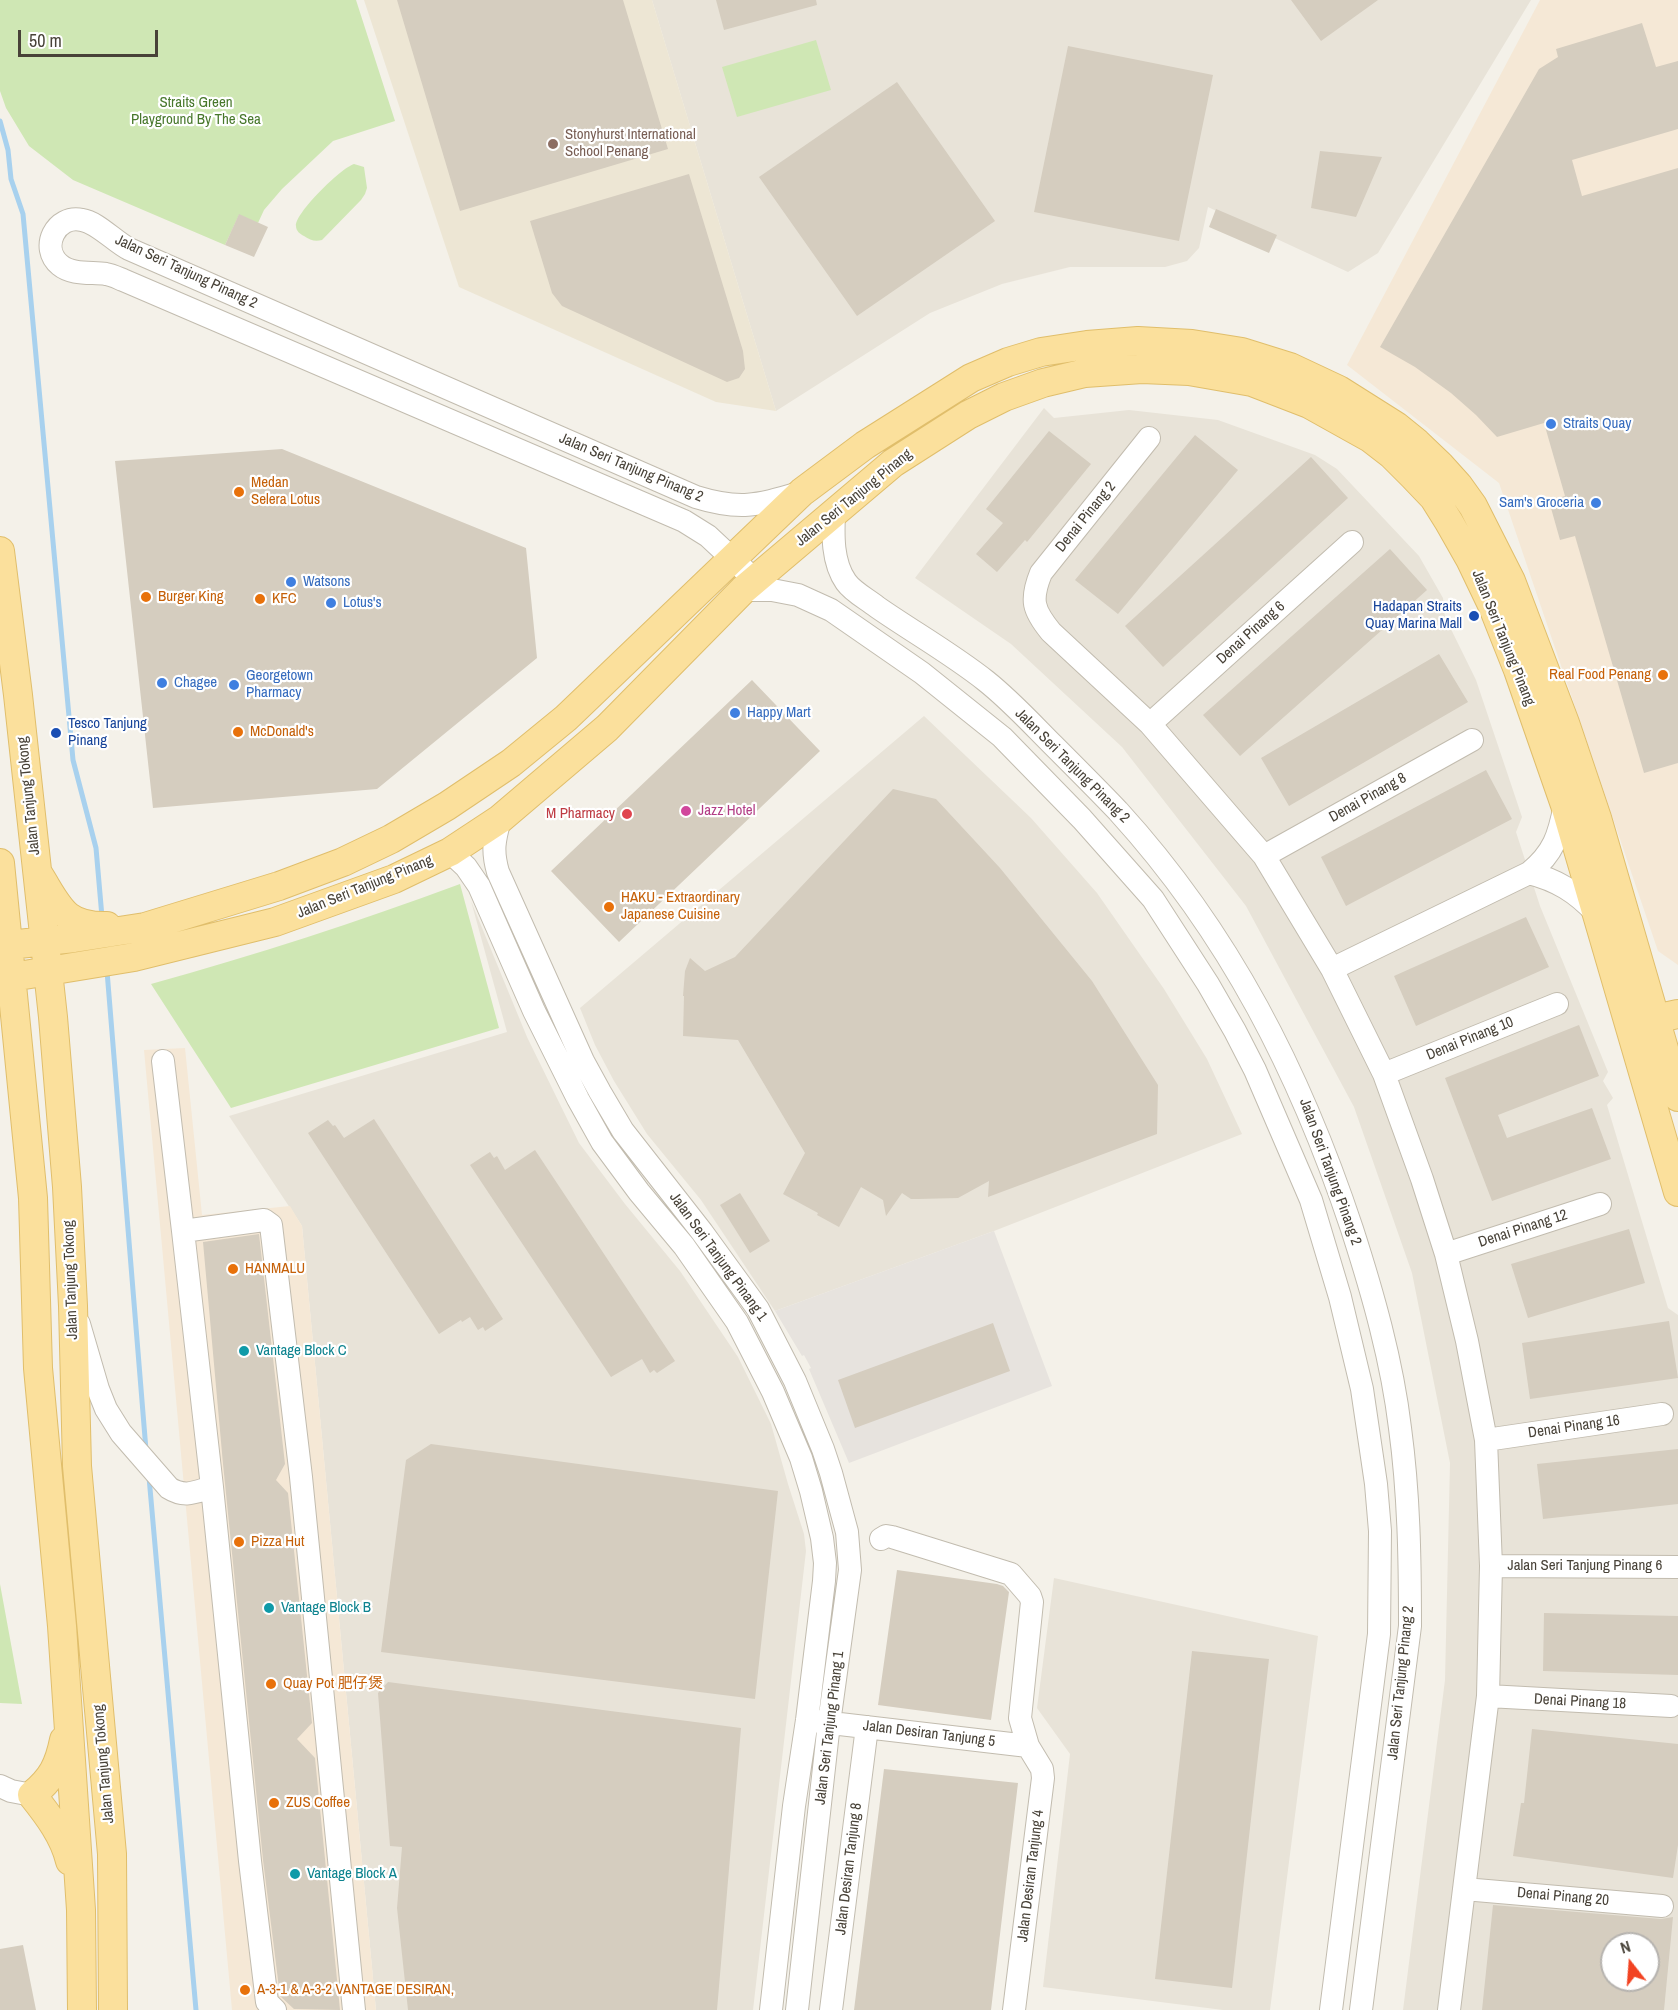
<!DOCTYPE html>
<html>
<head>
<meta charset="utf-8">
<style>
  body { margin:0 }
  #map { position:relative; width:1678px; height:2010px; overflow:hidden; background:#f4f1e9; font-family:"Archivo Narrow",sans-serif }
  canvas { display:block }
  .north { position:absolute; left:1600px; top:1932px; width:60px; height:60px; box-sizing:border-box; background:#fff; border:2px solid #b6b3af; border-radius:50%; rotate:343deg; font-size:16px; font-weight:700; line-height:24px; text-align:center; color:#484238 }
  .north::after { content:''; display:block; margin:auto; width:21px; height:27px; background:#f24322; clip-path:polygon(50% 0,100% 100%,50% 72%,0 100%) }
  .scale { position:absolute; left:18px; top:30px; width:140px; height:27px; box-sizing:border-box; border:3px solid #484238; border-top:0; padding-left:8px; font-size:18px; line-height:21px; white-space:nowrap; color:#484238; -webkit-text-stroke:4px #fff; paint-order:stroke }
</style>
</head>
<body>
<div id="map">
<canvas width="1678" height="2010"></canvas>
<div class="north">N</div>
<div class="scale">50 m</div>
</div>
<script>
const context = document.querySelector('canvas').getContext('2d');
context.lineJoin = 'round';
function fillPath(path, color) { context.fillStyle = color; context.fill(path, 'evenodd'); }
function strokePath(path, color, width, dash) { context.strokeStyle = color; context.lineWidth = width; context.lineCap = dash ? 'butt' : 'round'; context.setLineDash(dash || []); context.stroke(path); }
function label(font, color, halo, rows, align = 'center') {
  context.font = font + ' "Archivo Narrow","Noto Sans SC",sans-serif'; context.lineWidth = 4.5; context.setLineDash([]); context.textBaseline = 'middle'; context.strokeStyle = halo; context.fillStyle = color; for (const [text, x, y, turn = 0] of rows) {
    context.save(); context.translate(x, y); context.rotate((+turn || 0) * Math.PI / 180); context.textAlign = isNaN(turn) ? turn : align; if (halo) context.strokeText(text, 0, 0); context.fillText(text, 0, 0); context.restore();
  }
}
fillPath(new Path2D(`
  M652 0H1531L1378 253 1348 272 1208 207 1199 248 1187 261 1165 267H1070L1002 284 930 313 776 411Z
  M1044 408 1054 418 1129 410 1218 420 1315 455 1337 469 1419 556 1443 598 1445 617 1476 680 1522 817 1516 832 1540 906 1608 1072 1603 1081 1613 1098 1607 1105 1668 1308 1678 1315V2010H1403L1445 1680 1450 1463 1412 1273 1354 1107 1246 906 1122 747 1011 644 915 578ZM1612 1944H1648V1980H1612Z
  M924 716 1031 818 1097 893 1164 989 1207 1059 1242 1134 994 1231 775 1311 701 1200 647 1134 614 1081 595 1045 580 1008Z
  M471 901 527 1037 579 1143 625 1204 680 1271 738 1357 771 1424 788 1484 804 1534 806 1551 753 2010H376L302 1226 229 1116 507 1032Z
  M1054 1578 1318 1636 1270 2010H1223L1043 1987 1070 1754 1037 1708Z`), '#e8e3d8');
fillPath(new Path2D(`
  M1540 0H1678V965L1658 951 1499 483 1347 365Z
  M185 1048 202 1215 290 1206 302 1226 376 2010H232L144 1050Z`), '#f5e8d6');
fillPath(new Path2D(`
  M994 1231 1052 1386 849 1463 809 1369 811 1368 804 1355 802 1356 775 1311Z`), '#e7e3de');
fillPath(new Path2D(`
  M364 0H652L776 411 716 402 459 287Z`), '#ede6d4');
fillPath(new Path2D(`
  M0 0H356L395 121 333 141 282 189 264 210 258 223 239 215 225 245 73 180 29 146 6 108 0 91Z
  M816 40 831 90 737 117 722 67Z
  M354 164 364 167 367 188 365 194 361 200 322 240C315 242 310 240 304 236 300 234 296 231 296 226 295 213 341 168 354 164Z
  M460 884 499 1028 231 1108 151 984C255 955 358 922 460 884Z
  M0 1584 22 1704 0 1703Z`), '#cfe7b4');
strokePath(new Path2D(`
  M0 121 8 150 11 179 23 214 73 760 96 848 102 917
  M107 971 146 1450
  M149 1477 196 2010`), '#a8d1ee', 5);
fillPath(new Path2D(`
  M397 0H623L668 149 460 211Z
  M716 0H816L817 5 724 30Z
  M1291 0H1378L1321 41Z
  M1642 23 1656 67 1678 61V129L1572 160 1582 196 1678 168V763L1644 773 1575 536 1560 540 1549 501 1565 496 1544 423 1497 437 1476 415 1451 393 1415 367 1380 347 1539 69 1558 57 1556 49Z
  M1068 46 1213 75 1179 241 1034 212Z
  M897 82 995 221 857 316 759 177Z
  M1320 151 1382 157 1356 217 1311 208Z
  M689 174 743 351 745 369 739 378 727 382 562 306 552 293 530 221Z
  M1216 209 1277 235 1269 253 1209 227Z
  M239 214 268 227 254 257 225 245Z
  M1049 431 1091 464 1027 542 1025 540 997 572 976 554 1003 523 986 509Z
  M1195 435 1238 470 1118 614 1075 580Z
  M282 449 526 548 537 658 377 789 153 808 115 461Z
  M1311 457 1348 498 1163 667 1125 626Z
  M1390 549 1427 590 1240 756 1203 715Z
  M1439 654 1468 702 1289 806 1261 758Z
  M752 680 820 751 619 942 551 871Z
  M1486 770 1512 819 1346 906 1321 857Z
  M893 789 936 799 1000 868 1092 981 1158 1085 1157 1134 988 1197 989 1181 958 1198 918 1199H911L902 1193 886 1216 883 1200 861 1187 839 1227 817 1215 818 1213 783 1194 805 1153 738 1040 683 1036 684 996H683L685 971 690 958 705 971 735 957Z
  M1526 917 1549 967 1416 1026 1394 976Z
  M1579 1025 1599 1076 1498 1115 1507 1138 1592 1108 1611 1159 1492 1201 1445 1078Z
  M374 1119 503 1319 485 1331 483 1327 478 1330 470 1317 462 1322 461 1320 439 1334 308 1133 328 1120 333 1126 335 1125 344 1138Z
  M535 1150 675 1361 657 1373 654 1370 650 1373 642 1359 611 1377 470 1165 490 1152 494 1158 497 1156 505 1170Z
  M740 1193 770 1241 750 1253 720 1205Z
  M1629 1229 1645 1283 1528 1318 1511 1264Z
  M259 1234 285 1464 276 1480 288 1493 312 1723 297 1739 315 1758 340 2010 294 2009 280 1996 263 1860 223 1464 203 1242Z
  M1669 1321 1678 1378 1530 1399 1522 1343Z
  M993 1323 1010 1371 855 1428 838 1380Z
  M431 1444 778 1491 755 1699 381 1652 406 1460Z
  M1678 1449V1504L1543 1519 1537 1464Z
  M897 1570 997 1584 1003 1586 1009 1592 991 1720 878 1705Z
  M1544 1613 1678 1616V1675L1543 1671Z
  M1192 1651 1269 1659 1232 1988 1155 1979Z
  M388 1682 741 1728 717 2010H408L397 1908 402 1847 390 1846 378 1693Z
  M1532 1729 1678 1744V1845L1673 1878 1513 1856 1521 1803H1524Z
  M884 1769 1018 1783 991 2010H854Z
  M1493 1905 1661 1919 1673 1917 1664 2010H1482ZM1612 1944H1648V1980H1612Z
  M23 1945 36 2010H0V1949Z`), '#d5cdbf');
const minor = new Path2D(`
  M1149 438 1041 573C1030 600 1033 610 1051 632L1150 724 1264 856 1332 969 1384 1074 1422 1179 1446 1254 1467 1341 1486 1440 1491 1566 1488 1696 1449 2010
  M834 512C833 535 832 562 846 582 853 592 867 599 877 607 913 632 952 654 986 681 1010 700 1032 724 1053 745 1075 767 1097 789 1118 811 1230 934 1300 1073 1352 1229 1373 1294 1392 1361 1400 1428 1409 1494 1410 1560 1410 1626L1361 2010
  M755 580 708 536 684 521 123 280C118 278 112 275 106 274 91 272 72 275 60 265 39 248 56 214 82 220 97 222 115 242 129 249L696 497C738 510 758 506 799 493
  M743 590H772L798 595 831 610 922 673 1002 737 1082 819 1153 899 1208 984 1235 1031 1255 1070 1311 1200 1340 1297 1362 1389 1376 1484 1380 1531 1379 1634 1331 2010
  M1150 724 1352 542
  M500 819C494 841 492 851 498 872L583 1061 600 1092 623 1131 702 1232 758 1309 795 1381 823 1449 831 1473 847 1532 850 1570 829 1723 797 2010
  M450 852 466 867 479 886 534 1011 578 1099 602 1142 639 1192 684 1246 737 1322 773 1392 801 1458 811 1491 822 1538 825 1563 824 1581 807 1720 794 1806 771 2010
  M1264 856 1472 740
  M1529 873C1557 880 1576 892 1596 913
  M1332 969 1529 873C1554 853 1559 835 1565 805
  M163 1061 183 1231
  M1384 1074 1557 1004
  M1446 1254 1600 1204
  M79 1324 98 1389 106 1409 121 1433 169 1488C185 1498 195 1492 212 1487L183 1231 264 1220 271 1225 301 1477 354 2010
  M1486 1440 1662 1414
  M212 1487 250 1861 267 2002 275 2010
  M881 1539 886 1536 892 1537 1011 1574 1030 1596 1032 1602 1020 1718 1028 1746 1042 1769 1043 1778 1014 2010
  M1491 1566 1678 1567
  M1488 1696 1671 1706
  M814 1721 1028 1746
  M0 1786 11 1791 32 1795
  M1464 1889 1662 1906
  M831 2010 867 1727`);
const major = new Path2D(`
  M0 551 18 695 53 1017 67 1187 73 1306 77 1466 112 1854 113 2010
  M0 863 33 1198 38 1368 62 1626 81 1910 82 2010
  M39 875C59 907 64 927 107 926
  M9 945 74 938 145 927 279 886 343 862 391 839 447 806 511 763 566 718 802 492 865 445 971 378 1008 362 1041 352 1087 345 1138 341 1192 344 1242 352 1290 367 1339 390 1396 426 1417 443 1440 465 1458 485 1473 506 1511 581 1565 723 1597 818 1678 1097
  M12 977 134 957 275 922 394 879 450 852 500 819 607 728 743 590 893 463 968 415 1004 397 1043 383 1085 373 1142 369 1189 371 1252 382 1309 404 1370 438 1392 455 1413 476 1434 498 1449 522 1470 559 1493 607 1518 670 1565 805 1678 1192
  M1655 1019 1678 1014
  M64 1740C59 1765 52 1779 32 1795 48 1815 64 1836 70 1861`);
strokePath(minor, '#c2bcaf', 24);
strokePath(major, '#e0be6b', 30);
strokePath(minor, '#fff', 22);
strokePath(major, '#fbe09c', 28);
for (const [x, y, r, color] of [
  [553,144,6,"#8d6e63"],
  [1551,424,6,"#3f7fe0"],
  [239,492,6,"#e8710a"],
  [1596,503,6,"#3f7fe0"],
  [291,582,6,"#3f7fe0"],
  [146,597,6,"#e8710a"],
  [260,599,6,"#e8710a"],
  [331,603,6,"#3f7fe0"],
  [1474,616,6,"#1a4fb4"],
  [1663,675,6,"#e8710a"],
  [162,683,6,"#3f7fe0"],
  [234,685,6,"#3f7fe0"],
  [735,713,6,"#3f7fe0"],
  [238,732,6,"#e8710a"],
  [56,733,6,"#1a4fb4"],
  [686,811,6,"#d1479c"],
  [627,814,6,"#e0444e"],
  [609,907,6,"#e8710a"],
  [233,1269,6,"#e8710a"],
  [244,1351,6,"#0f9aa8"],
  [239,1542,6,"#e8710a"],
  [269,1608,6,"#0f9aa8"],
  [271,1684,6,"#e8710a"],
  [274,1803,6,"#e8710a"],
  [295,1874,6,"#0f9aa8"],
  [245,1990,6,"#e8710a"]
]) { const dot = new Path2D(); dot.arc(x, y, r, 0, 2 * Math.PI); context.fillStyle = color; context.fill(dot); strokePath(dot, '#fff', 2); }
label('15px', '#48782c', '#fff', [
  ["Straits Green",196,103],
  ["Playground By The Sea",196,120]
]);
label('15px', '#785e54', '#fff', [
  ["Stonyhurst International",565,135],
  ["School Penang",565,152]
], 'left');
label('15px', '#484238', '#fff', [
  ["Jalan Seri Tanjung Pinang 2",186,272,25],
  ["Jalan Seri Tanjung Pinang 2",631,468,23],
  ["Jalan Seri Tanjung Pinang",854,498,-39],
  ["Denai Pinang 2",1086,517,-51],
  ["Denai Pinang 6",1251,633,-42],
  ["Jalan Seri Tanjung Pinang",1503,638,68],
  ["Jalan Seri Tanjung Pinang 2",1072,766,45],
  ["Jalan Tanjung Tokong",29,796,-96],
  ["Denai Pinang 8",1368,798,-29],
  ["Jalan Seri Tanjung Pinang",365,887,-22],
  ["Denai Pinang 10",1470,1039,-22],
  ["Jalan Seri Tanjung Pinang 2",1330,1172,70],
  ["Denai Pinang 12",1523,1229,-18],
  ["Jalan Seri Tanjung Pinang 1",718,1257,54],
  ["Jalan Tanjung Tokong",71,1280,-92],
  ["Denai Pinang 16",1574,1427,-8],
  ["Jalan Seri Tanjung Pinang 6",1585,1566],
  ["Jalan Seri Tanjung Pinang 2",1401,1683,-84],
  ["Denai Pinang 18",1580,1702,3],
  ["Jalan Seri Tanjung Pinang 1",830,1728,-83],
  ["Jalan Desiran Tanjung 5",929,1734,7],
  ["Jalan Tanjung Tokong",104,1764,-95],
  ["Jalan Desiran Tanjung 8",849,1869,-83],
  ["Jalan Desiran Tanjung 4",1031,1876,-83],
  ["Denai Pinang 20",1563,1897,5]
]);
label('15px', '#366cbe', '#fff', [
  ["Straits Quay",1563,424],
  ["Sam's Groceria",1584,503,"right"],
  ["Watsons",303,582],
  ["Lotus's",343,603],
  ["Georgetown",246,676],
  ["Pharmacy",246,693],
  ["Chagee",174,683],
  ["Happy Mart",747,713]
], 'left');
label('15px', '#c56008', '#fff', [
  ["Medan",251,483],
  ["Selera Lotus",251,500],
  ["Burger King",158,597],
  ["KFC",272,599],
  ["Real Food Penang",1651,675,"right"],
  ["McDonald's",250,732],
  ["HAKU - Extraordinary",621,898],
  ["Japanese Cuisine",621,915],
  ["HANMALU",245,1269],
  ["Pizza Hut",251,1542],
  ["Quay Pot 肥仔煲",283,1684],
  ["ZUS Coffee",286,1803],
  ["A-3-1 & A-3-2 VANTAGE DESIRAN,",257,1990]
], 'left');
label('15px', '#164399', '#fff', [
  ["Hadapan Straits",1462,607],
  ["Quay Marina Mall",1462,624],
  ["Tesco Tanjung",68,724,"left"],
  ["Pinang",68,741,"left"]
], 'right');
label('15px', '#b23c85', '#fff', [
  ["Jazz Hotel",698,811]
], 'left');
label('15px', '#be3a42', '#fff', [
  ["M Pharmacy",615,814]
], 'right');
label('15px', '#0d838f', '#fff', [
  ["Vantage Block C",256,1351],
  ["Vantage Block B",281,1608],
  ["Vantage Block A",307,1874]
], 'left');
</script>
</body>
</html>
